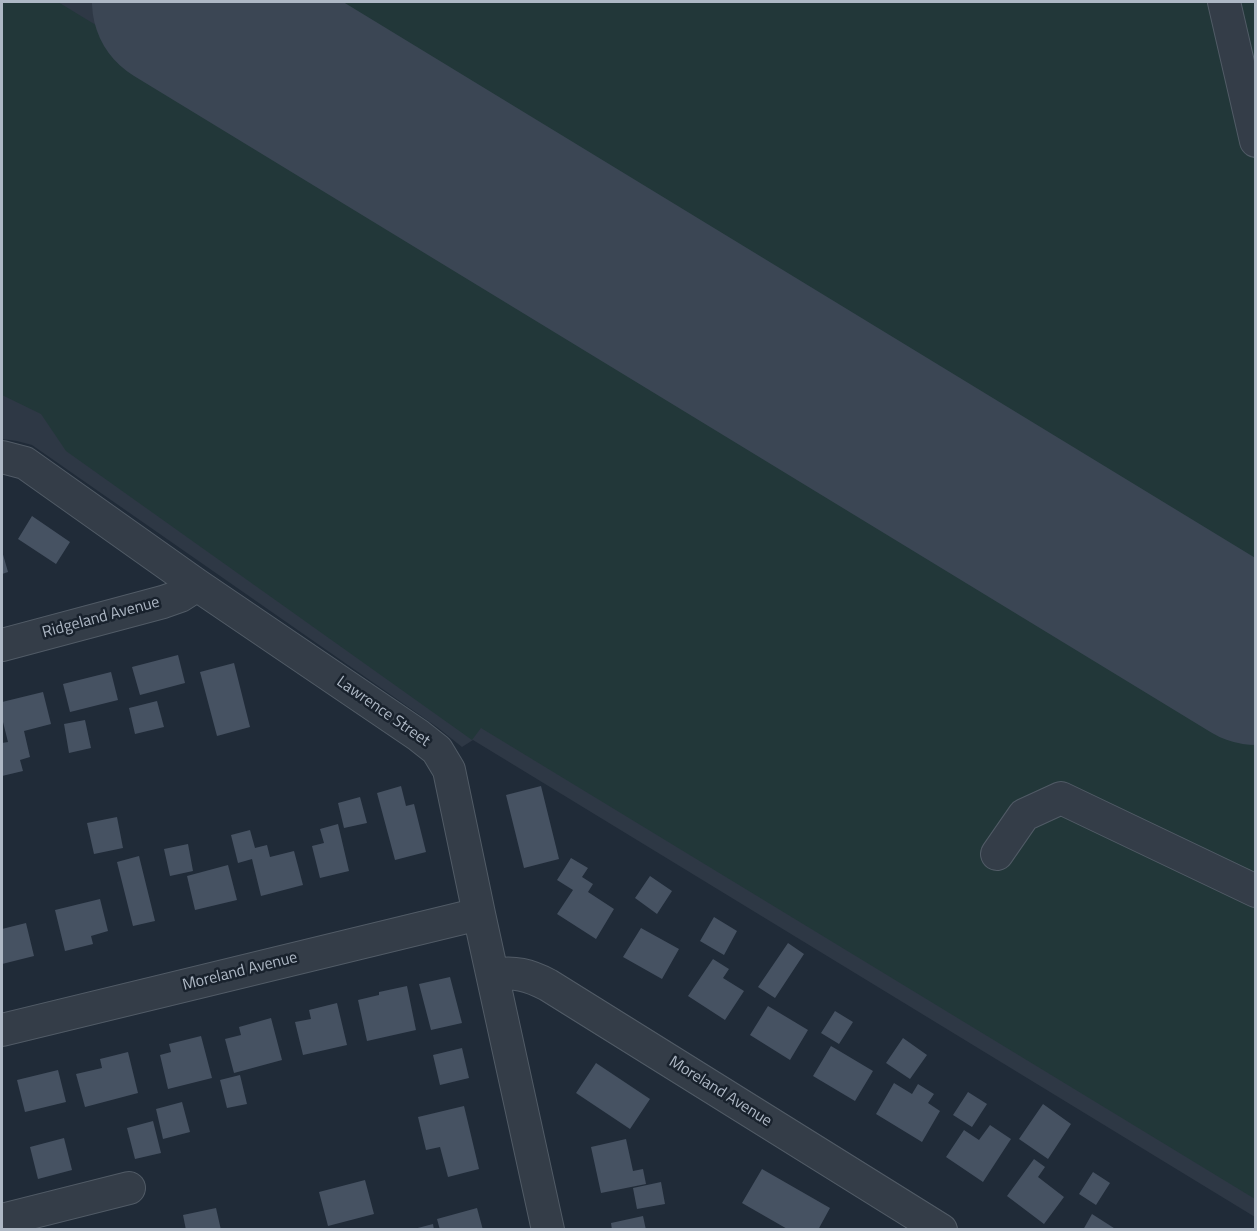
<!DOCTYPE html>
<html>
<head>
<meta charset="utf-8">
<style>
  body { margin:0 }
  #map { position:relative; width:1257px; height:1231px; overflow:hidden; background:#202b38; font-family:"Titillium Web",sans-serif }
  canvas { display:block }
  .frame { position:absolute; inset:0; border:3px solid #aeb8c5; pointer-events:none }
</style>
</head>
<body>
<div id="map">
<canvas width="1257" height="1231"></canvas>
<div class="frame"></div>
</div>
<script>
const context = document.querySelector('canvas').getContext('2d');
context.lineJoin = 'round';
function fillPath(path, color) { context.fillStyle = color; context.fill(path, 'evenodd'); }
function strokePath(path, color, width, dash) { context.strokeStyle = color; context.lineWidth = width; context.lineCap = dash ? 'butt' : 'round'; context.setLineDash(dash || []); context.stroke(path); }
function label(font, color, halo, rows, align = 'center') {
  context.font = font + ' "Titillium Web",sans-serif'; context.lineWidth = 5; context.setLineDash([]); context.textBaseline = 'middle'; context.strokeStyle = halo; context.fillStyle = color; for (const [text, x, y, turn = 0] of rows) {
    context.save(); context.translate(x, y); context.rotate((+turn || 0) * Math.PI / 180); context.textAlign = isNaN(turn) ? turn : align; if (halo) context.strokeText(text, 0, 0); context.fillText(text, 0, 0); context.restore();
  }
}
fillPath(new Path2D(`
  M2 2H1255V1217L473 740 462 747 437 727 32 445 17 441 2 439Z`), '#2e3845');
fillPath(new Path2D(`
  M2 2H58L1255 730V1199L481 728 472 740 66 451 41 414 2 395Z
  M277 2H1255V603Z`), '#223739');
strokePath(new Path2D(`
  M178 2 1256 659`), '#3b4654', 172);
fillPath(new Path2D(`
  M32 516 70 542 56 564 18 539Z
  M2 551 8 572 2 574Z
  M178 655 185 683 140 695 132 667Z
  M234 663 250 727 217 736 200 672Z
  M111 672 118 700 70 712 63 684Z
  M43 692 51 724 24 731 30 757 20 760 23 771 2 776V743L8 742 2 718V702Z
  M157 701 164 727 135 734 129 708Z
  M85 720 91 748 69 753 64 724Z
  M401 786 406 806 414 804 426 852 395 860 377 793Z
  M541 786 559 859 524 868 506 795Z
  M360 797 367 823 344 828 338 803Z
  M117 817 123 848 94 854 87 823Z
  M338 824 349 871 320 878 312 846 324 843 320 829Z
  M250 830 255 848 267 845 270 857 294 851 303 885 261 896 252 859 238 863 231 835Z
  M188 844 193 871 170 876 164 849Z
  M139 856 155 921 133 926 117 862Z
  M571 858 588 868 582 877 593 884 588 892 614 909 596 939 557 914 573 890 557 880Z
  M228 865 237 900 195 910 187 876Z
  M650 876 672 891 657 914 635 898Z
  M100 899 108 931 91 936 93 944 65 951 55 910Z
  M714 917 737 931 724 955 700 941Z
  M26 923 34 956 2 964V929Z
  M641 928 679 949 662 979 623 957Z
  M788 943 804 954 775 998 758 987Z
  M713 959 729 969 723 978 744 991 725 1020 688 996Z
  M450 977 462 1023 431 1030 419 984Z
  M407 986 416 1030 367 1041 358 1000 379 995V992Z
  M337 1003 347 1045 303 1055 295 1022 311 1019 309 1010Z
  M768 1006 808 1030 790 1060 750 1035Z
  M835 1011 853 1022 839 1044 821 1033Z
  M271 1018 282 1060 234 1073 225 1039 241 1035 239 1027Z
  M201 1036 212 1078 168 1089 160 1055 171 1052 169 1044Z
  M903 1038 927 1055 910 1079 886 1063Z
  M831 1046 873 1071 855 1101 813 1076Z
  M462 1048 469 1078 440 1085 433 1055Z
  M128 1052 138 1093 85 1107 76 1074 102 1068 100 1059Z
  M596 1063 650 1099 630 1129 576 1093Z
  M58 1070 66 1102 25 1112 17 1080Z
  M240 1075 247 1104 227 1108 220 1080Z
  M894 1083 912 1094 918 1084 934 1094 928 1103 940 1111 922 1142 876 1114Z
  M968 1092 987 1104 972 1127 953 1115Z
  M182 1102 190 1132 163 1139 156 1109Z
  M1043 1104 1071 1124 1048 1159 1019 1139Z
  M464 1106 479 1169 448 1177 440 1147 426 1150 418 1117Z
  M153 1121 161 1153 135 1159 127 1128Z
  M990 1125 1011 1139 983 1182 946 1157 964 1130 979 1140Z
  M64 1138 72 1170 38 1179 30 1147Z
  M626 1139 633 1171 643 1169 646 1184 601 1193 591 1147Z
  M1034 1159 1045 1167 1038 1177 1064 1197 1044 1224 1007 1196Z
  M762 1169 830 1208 818 1230H789L742 1203Z
  M1093 1172 1110 1183 1096 1205 1079 1194Z
  M365 1180 374 1214 328 1226 319 1192Z
  M661 1182 665 1204 637 1209 633 1188Z
  M216 1208 221 1230H186L183 1215Z
  M477 1208 483 1230H440L437 1219Z
  M1092 1214 1117 1230H1083Z
  M643 1216 646 1230H612L611 1223Z
  M433 1224 434 1230H414V1229Z`), '#465262');
const minor = new Path2D(`
  M1224 2 1256 141
  M2 457 25 463 197 585 418 735 437 750 449 770 479 914 548 1230
  M2 645 163 602 180 596 197 585
  M997 854 1024 815 1061 798 1256 891
  M493 975C514 971 529 975 548 985L941 1230
  M2 1030 479 914
  M2 1220 129 1188`);
strokePath(minor, '#515b66', 34);
strokePath(minor, '#343d48', 32);
label('16px', '#aeb8c5', '#19222d', [
  ["Ridgeland Avenue",101,618,-15],
  ["Lawrence Street",383,712,35],
  ["Moreland Avenue",240,972,-14],
  ["Moreland Avenue",720,1092,32]
]);
</script>
</body>
</html>
